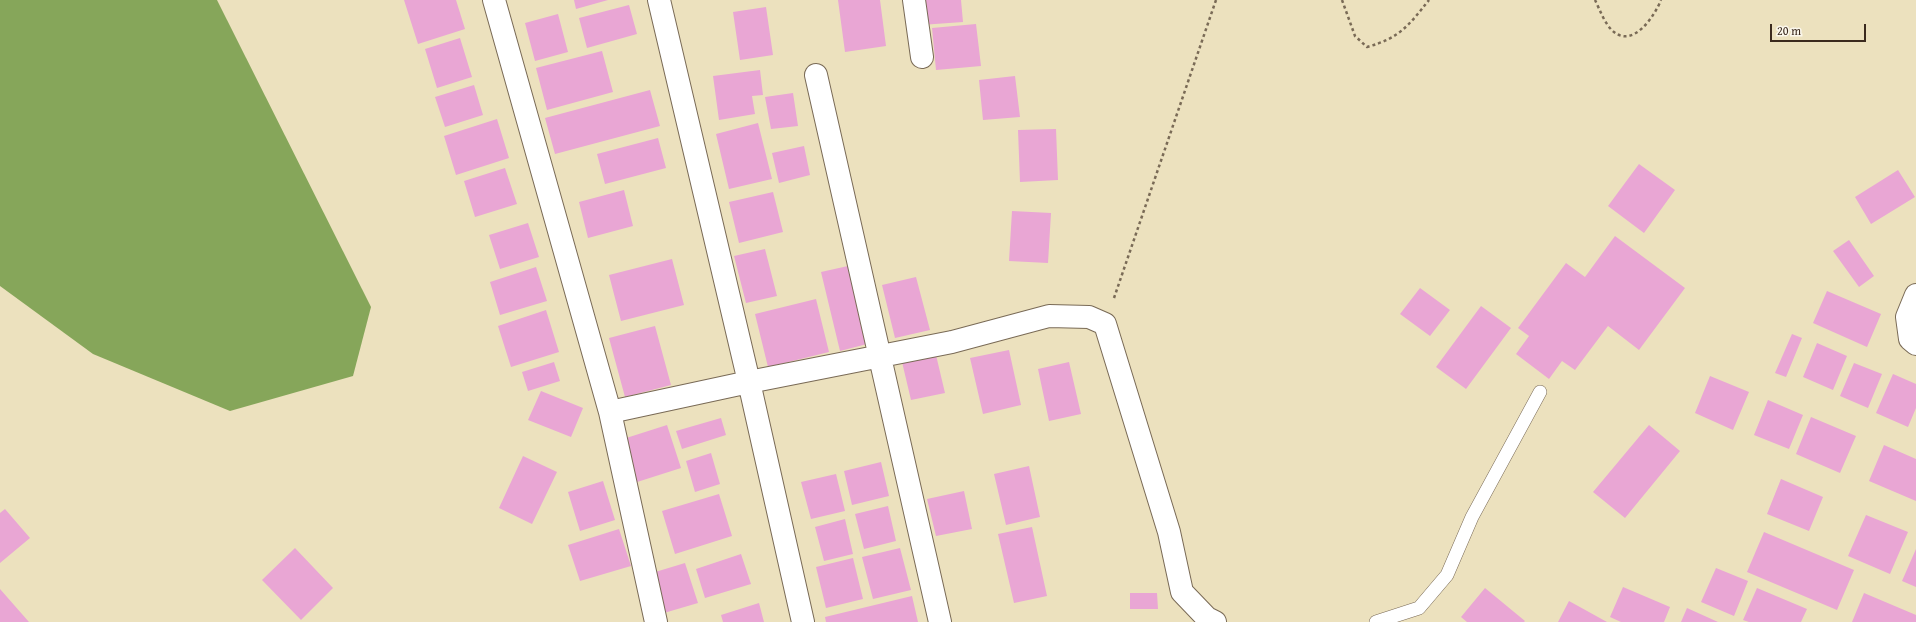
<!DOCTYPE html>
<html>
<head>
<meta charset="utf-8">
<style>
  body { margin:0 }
  #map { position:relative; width:1916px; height:622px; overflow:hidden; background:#ece1be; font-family:"Gentium Book Plus",serif }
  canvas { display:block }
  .scale { position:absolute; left:1770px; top:24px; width:96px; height:18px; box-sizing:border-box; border:2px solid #3b2a1e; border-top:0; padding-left:5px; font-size:12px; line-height:14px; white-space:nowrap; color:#3b2a1e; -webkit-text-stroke:3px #fbf7ec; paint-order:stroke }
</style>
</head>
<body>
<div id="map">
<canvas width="1916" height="622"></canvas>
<div class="scale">20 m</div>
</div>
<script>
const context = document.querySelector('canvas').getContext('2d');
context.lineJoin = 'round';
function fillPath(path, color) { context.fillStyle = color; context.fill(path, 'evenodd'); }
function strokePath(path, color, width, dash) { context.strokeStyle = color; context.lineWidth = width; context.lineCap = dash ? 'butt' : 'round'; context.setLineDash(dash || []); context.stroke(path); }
fillPath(new Path2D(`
  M0 0H217L371 307 353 376 230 411 93 354 0 286Z`), '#86a65a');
fillPath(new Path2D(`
  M404 0H456L465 29 418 44Z
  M574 0H608L576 9Z
  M838 0H880L886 46 845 52Z
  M918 0H961L963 22 921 25Z
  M629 5 637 34 587 48 579 18Z
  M766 7 773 55 740 60 733 12Z
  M558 14 568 52 535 61 525 23Z
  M976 24 981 66 936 70 932 28Z
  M460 38 472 77 437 88 425 49Z
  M602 51 613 92 547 110 536 68Z
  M760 70 763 95 752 96 755 114 719 120 713 76Z
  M1015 76 1020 117 983 120 979 80Z
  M474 85 483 115 445 127 435 97Z
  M650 90 660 126 555 154 545 118Z
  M793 93 798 126 771 129 765 97Z
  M497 119 509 158 456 175 444 136Z
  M758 123 772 179 729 189 716 134Z
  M1056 129 1058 180 1020 182 1018 130Z
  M658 138 666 168 605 184 597 154Z
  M804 146 810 175 779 183 772 153Z
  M1639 164 1675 190 1644 233 1608 206Z
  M505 168 517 204 475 217 464 181Z
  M1898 170 1915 197 1871 224 1855 197Z
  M624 190 633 226 588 238 579 202Z
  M773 192 783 232 739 243 729 202Z
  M1012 211 1051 213 1048 263 1009 261Z
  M528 223 539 257 500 269 489 235Z
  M1615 236 1685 288 1639 350 1608 326 1575 370 1562 361 1549 379 1516 354 1529 336 1518 328 1566 263 1585 277Z
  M1849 240 1874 276 1859 287 1833 251Z
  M765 249 777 296 746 303 734 256Z
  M672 259 684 305 621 321 609 275Z
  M848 266 867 344 840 351 821 272Z
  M536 267 547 301 500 315 490 282Z
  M916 277 930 330 895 338 882 285Z
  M1420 288 1450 310 1430 336 1400 314Z
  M1827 291 1881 314 1867 347 1813 323Z
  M816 299 829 352 768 367 755 314Z
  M1481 306 1511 328 1466 389 1436 367Z
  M546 310 559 352 511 367 498 326Z
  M655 326 671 385 625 397 609 338Z
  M1792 334 1802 338 1786 377 1775 373Z
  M1817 343 1847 356 1833 390 1803 377Z
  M1009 350 1021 405 983 414 970 358Z
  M936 355 945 393 911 400 902 362Z
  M554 362 560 381 528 391 522 372Z
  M1069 362 1081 414 1049 421 1038 369Z
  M1854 363 1882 374 1868 408 1840 396Z
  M1893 374 1916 384V408L1908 427 1876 413Z
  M1710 376 1749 392 1733 430 1695 413Z
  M541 391 583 408 571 437 528 420Z
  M1768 400 1803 415 1789 449 1754 435Z
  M1811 417 1856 436 1840 473 1796 454Z
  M721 418 726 435 682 449 676 431Z
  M667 425 681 468 634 483 620 440Z
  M1649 425 1680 451 1625 518 1593 492Z
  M1884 445 1916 459V501L1869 481Z
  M711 453 720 484 695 492 686 461Z
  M523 456 557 472 532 524 499 508Z
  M881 462 889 496 852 505 844 471Z
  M1029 466 1040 517 1006 525 994 474Z
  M836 474 845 511 811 519 801 482Z
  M1781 479 1823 497 1809 531 1767 514Z
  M603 481 615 520 580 531 568 492Z
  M964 491 972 529 936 536 927 499Z
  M719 494 732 536 675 554 662 511Z
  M888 506 896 541 864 549 855 514Z
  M5 509 30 538 0 563V513Z
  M1866 515 1908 532 1890 574 1848 556Z
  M845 519 853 554 824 561 815 527Z
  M1032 527 1047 596 1014 603 998 534Z
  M619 529 631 566 580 581 568 545Z
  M1764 532 1854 570 1837 610 1747 572Z
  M295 548 333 588 301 620 262 580Z
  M900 548 911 590 873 599 862 557Z
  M1916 549V587L1902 581Z
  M741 554 751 584 705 598 696 569Z
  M853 558 863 599 826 608 816 567Z
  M685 563 698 603 664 613 652 573Z
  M1716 568 1748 581 1734 616 1701 602Z
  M1623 587 1670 607 1664 622H1621L1610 617Z
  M1485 588 1525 621 1524 622H1467L1461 617Z
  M1757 588 1807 609 1801 622H1749L1743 620Z
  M0 589 29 622H0Z
  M1130 593H1157L1158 609H1130Z
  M1864 593 1916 615V622H1852Z
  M912 596 918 622H826L825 617Z
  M1569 601 1607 622H1558Z
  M759 603 764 622H723L721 615Z
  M1687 608 1718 622H1681Z`), '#e9a6d4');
const lane = new Path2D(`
  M1376 622 1419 608 1447 575 1472 517 1540 392`);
const street = new Path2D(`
  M494 0 610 412 656 622
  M659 0 749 382 803 622
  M914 0 922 57
  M816 75 940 622
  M1916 295 1907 317 1910 339 1916 344
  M610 412 749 382 952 342 1049 316 1089 317 1105 324 1169 532 1182 592 1207 618 1215 622`);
strokePath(lane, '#796a56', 14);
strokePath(street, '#796a56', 24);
strokePath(new Path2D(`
  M1342 0 1355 36 1367 47C1400 38 1409 25 1429 0
  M1595 0C1600 10 1605 25 1614 32 1634 48 1655 15 1661 0
  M1114 298 1216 0`), '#796a56', 2.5, [3, 3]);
strokePath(lane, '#fff', 13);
strokePath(street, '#fff', 22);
</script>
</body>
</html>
